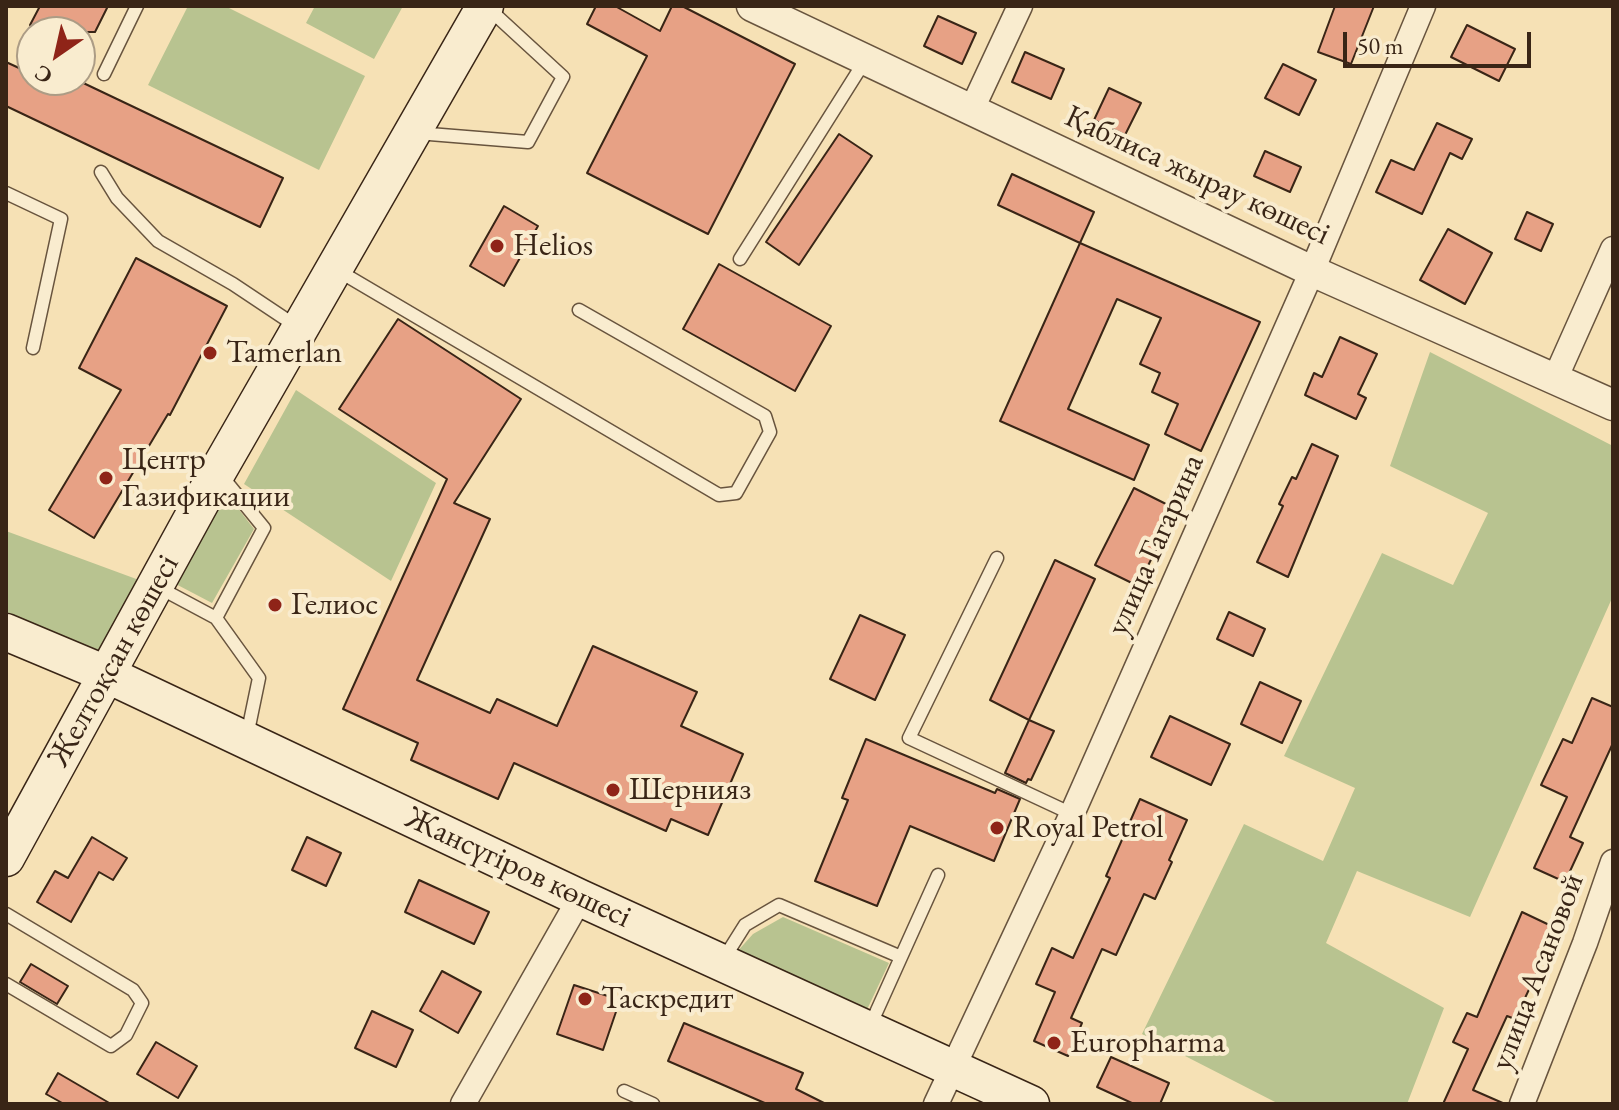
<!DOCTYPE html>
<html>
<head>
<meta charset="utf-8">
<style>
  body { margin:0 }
  #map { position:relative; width:1619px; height:1110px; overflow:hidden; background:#f6e1b5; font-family:"EB Garamond",serif }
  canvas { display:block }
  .frame { position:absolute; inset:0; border:8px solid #392516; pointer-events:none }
  .north { position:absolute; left:16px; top:16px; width:80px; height:80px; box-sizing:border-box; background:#f9eccf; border:2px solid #ac9c85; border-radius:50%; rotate:214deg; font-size:22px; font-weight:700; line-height:32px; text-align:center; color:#392516 }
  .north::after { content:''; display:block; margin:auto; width:28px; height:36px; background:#8f2418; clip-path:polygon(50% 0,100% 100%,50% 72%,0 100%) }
  .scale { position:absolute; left:1343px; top:32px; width:188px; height:36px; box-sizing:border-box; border:4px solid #392516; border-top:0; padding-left:10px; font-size:24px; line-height:28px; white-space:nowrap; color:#392516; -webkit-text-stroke:6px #f9eccf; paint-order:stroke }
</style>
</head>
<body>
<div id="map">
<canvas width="1619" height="1110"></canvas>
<div class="frame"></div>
<div class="north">С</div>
<div class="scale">50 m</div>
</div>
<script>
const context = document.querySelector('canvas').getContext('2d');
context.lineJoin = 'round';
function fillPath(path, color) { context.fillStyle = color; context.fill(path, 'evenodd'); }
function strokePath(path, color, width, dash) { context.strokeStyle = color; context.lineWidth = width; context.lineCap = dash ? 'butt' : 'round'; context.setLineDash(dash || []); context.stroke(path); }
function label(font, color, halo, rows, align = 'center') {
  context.font = font + ' "EB Garamond",serif'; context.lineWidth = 8; context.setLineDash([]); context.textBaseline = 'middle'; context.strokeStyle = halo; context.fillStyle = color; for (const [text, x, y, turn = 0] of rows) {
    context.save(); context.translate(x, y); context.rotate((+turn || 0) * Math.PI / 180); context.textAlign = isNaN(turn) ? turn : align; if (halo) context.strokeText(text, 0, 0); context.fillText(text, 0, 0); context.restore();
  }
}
fillPath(new Path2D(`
  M188 6H225L365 76 319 170 148 85Z
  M315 6H403L374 59 306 23Z
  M1430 352 1613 446V596L1470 917 1357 871 1326 943 1444 1008 1407 1104H1279L1142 1034 1244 824 1323 861 1355 788 1284 756 1382 553 1453 585 1488 513 1390 466Z
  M296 390 436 483 391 581 244 484Z
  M220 485 254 529 212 603 170 581Z
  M6 531 139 580 98 661 6 619Z
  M783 917 889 963 864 1016 735 954 753 934Z`), '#b8c390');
const building = new Path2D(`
  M40 6H108L95 32H43L30 25Z
  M596 6H615L660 31 672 6H682L795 64 708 234 587 173 647 56 587 24Z
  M1335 6H1374L1351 64 1318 52Z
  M938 16 976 33 962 64 924 46Z
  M1467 25 1515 49 1499 81 1451 57Z
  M1025 52 1064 69 1051 99 1012 82Z
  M6 62 32 74V80H45L70 92 75 80H77L283 178 260 227 6 106Z
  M1283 64 1316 80 1299 115 1265 98Z
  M1109 88 1141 103 1125 135 1094 120Z
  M1437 123 1472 139 1462 159 1450 153 1422 214 1376 192 1391 160 1414 170Z
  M839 134 872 156 799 265 766 242Z
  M1265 151 1301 167 1290 192 1254 176Z
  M1012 174 1094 212 1080 243 998 205Z
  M504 206 538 226 504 286 470 266Z
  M1527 212 1553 224 1541 251 1515 239Z
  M1448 229 1492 253 1465 304 1420 280Z
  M1080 243 1260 322 1201 451 1165 434 1178 404 1152 392 1160 373 1140 364 1161 318 1117 299 1068 409 1149 445 1134 480 1000 421Z
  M136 258 227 306 170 415 168 414 94 538 49 510 121 390 79 368Z
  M719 264 831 326 795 391 683 329Z
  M398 319 521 399 454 503 490 519 417 680 490 713 497 699 557 726 593 646 697 692 681 726 743 754 708 835 671 819 666 831 514 763 498 799 411 760 418 743 343 709 447 479 339 409Z
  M1340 337 1377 354 1358 394 1366 398 1356 419 1305 395 1314 373 1322 377Z
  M1312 444 1338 456 1288 577 1257 562 1283 506 1279 504 1292 477 1296 479Z
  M1134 488 1176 509 1138 586 1095 565Z
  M1055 560 1095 579 1029 720 990 700Z
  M1229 612 1265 629 1253 656 1217 639Z
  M860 615 905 635 875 700 830 679Z
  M1260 682 1301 701 1282 743 1241 724Z
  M1592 698 1613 707V743L1570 837 1583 843 1565 882 1534 868 1567 797 1541 785 1563 739 1572 743Z
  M1170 716 1230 744 1211 785 1151 757Z
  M1029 720 1054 731 1031 780 1028 779 1026 783 1005 773Z
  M866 739 995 793 997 789 1020 799 994 861 910 826 877 906 815 881 848 800 842 798Z
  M1140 799 1187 820 1169 860 1172 862 1155 899 1144 894 1116 955 1102 949 1071 1018 1082 1023 1068 1056 1034 1041 1055 992 1036 984 1052 948 1073 958 1110 878 1106 876Z
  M92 837 127 858 113 880 99 872 71 922 37 902 55 871 68 878Z
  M307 837 341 853 326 886 292 870Z
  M419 880 489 912 474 944 405 912Z
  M1522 912 1562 931 1548 962 1543 960 1515 1019 1507 1016 1473 1090 1505 1104H1443L1468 1049 1453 1042 1467 1013 1477 1017Z
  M31 964 68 986 57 1004 20 982Z
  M442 971 481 992 458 1033 420 1011Z
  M574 985 620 1000 603 1050 557 1034Z
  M372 1011 413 1030 396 1067 355 1048Z
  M684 1023 803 1073 796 1089 826 1104H767L668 1061Z
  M156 1042 197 1066 178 1098 137 1074Z
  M1111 1057 1169 1083 1160 1104H1134L1097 1087Z
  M58 1073 111 1104H64L46 1094Z`);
fillPath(building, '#e7a185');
strokePath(building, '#392516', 2);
const service = new Path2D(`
  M104 74 137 6
  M417 133 528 142 563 77 488 8
  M101 172 117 198 158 241 233 284 296 326
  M6 193 61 219 33 348
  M740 259 866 59
  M337 270 719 495 736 493 770 432 765 416 579 310
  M997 558 909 738 1072 814
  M158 587 216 618 264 528 220 474
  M216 618 259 678 247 736
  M6 914 133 990 142 1003 126 1035 111 1046 6 984
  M723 960 745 925 779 905 901 957
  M870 1026 938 875
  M624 1091 653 1104`);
const minor = new Path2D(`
  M972 109 1020 6
  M1555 379 1613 249
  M463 1104 580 898
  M936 1104 1072 814 1312 271 1423 6
  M1522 1104 1585 943 1613 862`);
const tertiary = new Path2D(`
  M752 6 1312 271 1613 405`);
const secondary = new Path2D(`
  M6 632 106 674 580 898 1031 1104
  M6 858 218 471 485 6`);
strokePath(service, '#68543e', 15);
strokePath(minor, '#68543e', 27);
strokePath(tertiary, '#68543e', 33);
strokePath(secondary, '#392516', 39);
strokePath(service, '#f9eccf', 12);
strokePath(minor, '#f9eccf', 24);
strokePath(tertiary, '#f9eccf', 30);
strokePath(secondary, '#f9eccf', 36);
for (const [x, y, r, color] of [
  [497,246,8,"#8f2418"],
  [210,353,8,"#8f2418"],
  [106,478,8,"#8f2418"],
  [275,605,8,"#8f2418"],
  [613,790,8,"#8f2418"],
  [997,828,8,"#8f2418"],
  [585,999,8,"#8f2418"],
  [1054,1043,8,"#8f2418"]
]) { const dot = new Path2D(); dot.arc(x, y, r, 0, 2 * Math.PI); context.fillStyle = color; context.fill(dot); strokePath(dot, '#f9eccf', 3); }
label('32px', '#392516', '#f9eccf', [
  ["Қаблиса жырау көшесі",1197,176,25],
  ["улица Гагарина",1156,545,-66],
  ["Желтоқсан көшесі",114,661,-61],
  ["Жансүгіров көшесі",518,868,25],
  ["улица Асановой",1538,972,-69]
]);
label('32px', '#392516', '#f9eccf', [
  ["Helios",513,246],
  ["Tamerlan",226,353],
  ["Центр",122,460],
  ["Газификации",122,497],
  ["Гелиос",291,605],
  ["Шернияз",629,790],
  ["Royal Petrol",1013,828],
  ["Таскредит",601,999],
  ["Europharma",1070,1043]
], 'left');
</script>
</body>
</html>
